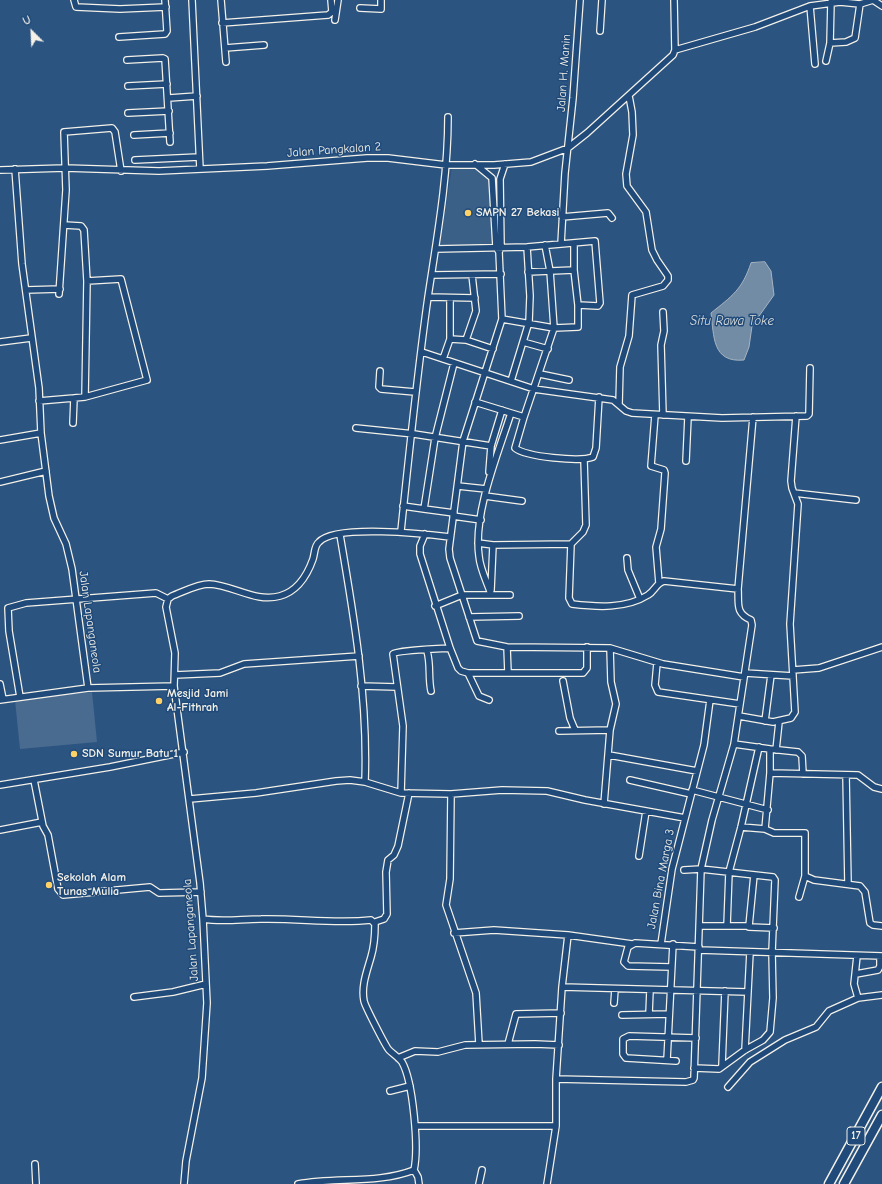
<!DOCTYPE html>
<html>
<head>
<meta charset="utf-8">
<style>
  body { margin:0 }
  #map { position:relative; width:882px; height:1184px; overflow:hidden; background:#2c5481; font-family:"Comic Neue",sans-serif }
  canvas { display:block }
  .north { position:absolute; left:12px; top:12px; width:40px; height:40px; -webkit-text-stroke:3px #1f4a7a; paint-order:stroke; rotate:336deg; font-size:11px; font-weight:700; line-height:16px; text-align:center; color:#f4f1e8 }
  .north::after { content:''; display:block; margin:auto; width:14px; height:18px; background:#f4f1e8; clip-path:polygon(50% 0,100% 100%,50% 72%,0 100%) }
</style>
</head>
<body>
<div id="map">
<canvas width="882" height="1184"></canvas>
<div class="north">U</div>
</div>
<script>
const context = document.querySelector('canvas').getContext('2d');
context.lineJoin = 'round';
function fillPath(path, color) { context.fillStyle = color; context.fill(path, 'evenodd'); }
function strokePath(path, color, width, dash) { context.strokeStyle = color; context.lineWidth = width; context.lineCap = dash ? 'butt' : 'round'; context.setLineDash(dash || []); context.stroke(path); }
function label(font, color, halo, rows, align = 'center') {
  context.font = font + ' "Comic Neue",sans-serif'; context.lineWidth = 3; context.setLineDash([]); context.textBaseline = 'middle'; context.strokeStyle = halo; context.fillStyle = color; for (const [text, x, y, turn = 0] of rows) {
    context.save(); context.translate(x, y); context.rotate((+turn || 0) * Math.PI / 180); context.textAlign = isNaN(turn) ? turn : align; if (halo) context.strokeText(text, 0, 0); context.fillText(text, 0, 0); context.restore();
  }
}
fillPath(new Path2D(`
  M470 166 492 182V244L440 246 452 167Z`), '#3b6088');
fillPath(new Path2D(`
  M92 692 97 742 20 749 15 700Z`), '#496b90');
const water = new Path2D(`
  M765 262 771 271 774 295 752 326 749 347 744 360C712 363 714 336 711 313 732 296 742 290 751 263Z`);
fillPath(water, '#738ca6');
strokePath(water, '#a7b4c0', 1);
const minor = new Path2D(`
  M74 0 76 7 120 9 166 7
  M192 0 200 169
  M221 0 226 62
  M873 0 882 6
  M810 6 815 64
  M360 8 381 9V0
  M335 20 338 0
  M222 23 328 15 332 12 331 0
  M600 31 602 0
  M119 37 165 34 167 31 165 0
  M830 43 846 42 855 38 860 4
  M225 48 264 45
  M675 50 755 27 810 6 840 2 860 4 873 0
  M127 60 163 58 165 59 170 142
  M826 61 830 43 831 2
  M128 86 167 84
  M169 98 197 96
  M128 113 169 111
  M134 135 170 133
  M135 160 199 157
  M475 164 492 178 496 247 499 252 501 247 500 179 505 164
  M15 169 22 264 39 388 41 433 49 496 54 518 66 544 72 569 88 688 174 686 200 883 203 919 207 1003 202 1078 186 1161 184 1184
  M0 170 65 168 159 171 267 166 367 158H388L446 165H494L531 162 568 148 587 133 673 55 675 50 674 0
  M562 217 608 213 612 218
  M64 225 81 226 84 230 87 281 85 397 74 398 73 423
  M561 244 565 173 573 98 580 0
  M545 245 550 271 554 328 524 417 515 448C526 457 580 462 593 457L596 448 599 397
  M436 249 527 247 595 241 600 303 598 306 578 305
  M499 252 502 319 463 441 449 549 450 558 477 641 507 647 610 648 663 664 744 677
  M528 272 574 270
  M432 275 501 274
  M26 290 60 289
  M59 294 66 190 64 132 112 128 115 132 121 171
  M428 297 475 298
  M663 312 664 331 661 345 663 415
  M502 319 554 328 578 327V305L574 270V243
  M450 339 466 340 493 349
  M466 340 476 311 472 275
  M0 342 31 338
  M523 342 548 349
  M422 352 534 389 613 400 626 411 632 413 722 418 807 416 809 414 810 368
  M443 359 450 339V298
  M380 371 379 387 381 389 415 392
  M540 374 569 380
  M511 381 529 322 530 296 527 247
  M85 397 147 380 121 279 87 281
  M39 401 74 398
  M475 402 524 417
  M619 404 620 367 629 336 632 295 663 286 668 280V276L657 260 652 250 646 212 627 186 626 174 633 135 632 112 629 96
  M655 415 651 466 664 470 665 473 661 529 656 547 659 583
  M356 428 414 434 491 446
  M0 440 41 433
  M686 461 688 417
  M489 472 491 446 502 410
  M0 482 46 471
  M458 486 486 489
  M794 493 856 500
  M485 496 522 501
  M403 506 424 509 435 438 454 363
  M424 509 454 513
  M453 516 481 520
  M401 531C409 453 417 375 428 297 437 237 448 177 448 117
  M425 534 420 546V554L450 648 458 668 461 671 468 673 479 696 489 700
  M340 535C354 616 368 699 365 782
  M478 543 493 545 571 544 569 598 572 604C597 607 626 609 648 595 655 591 656 583 664 581L738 589
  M571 544 583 532 586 525 584 460
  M627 558 628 570 640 599
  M491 590 493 545
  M491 594C487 582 480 569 479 556 473 513 498 454 511 413
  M435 606 462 595H510
  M469 617 519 616
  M507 647 508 673
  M427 651C431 665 428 677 431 691
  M657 663 655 685 658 692 740 704
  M793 670 819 668 882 647
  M468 673H583L587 668V647
  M745 673 793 676
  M175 675 220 673 244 664 359 656
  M563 681 570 718 575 730
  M0 684 3 699
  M174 686 175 653 166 607 168 599 172 596C183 592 197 584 209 584 233 585 256 603 280 596 298 591 307 576 313 559 315 553 314 546 319 542 335 524 426 534 450 537
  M361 686 397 687
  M20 697 9 631 8 608 26 603 156 593 168 599
  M0 700 88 688
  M739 716 773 722 791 718 795 712 790 624 798 504 792 488 791 481 796 416
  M765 721 771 675
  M559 731 610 730
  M734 744 770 749V773L765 829
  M770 749 798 752 802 756 803 774
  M776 750 779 722
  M609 755 697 771
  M770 773 858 775 874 787 882 789
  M846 775 848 884
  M34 780 43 826 48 835 58 889 63 895 150 887 159 893 201 892
  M630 780 691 794
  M0 785 110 767 184 752
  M692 790 768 810
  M401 793 403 726 393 654C397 650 440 649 450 648
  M451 794 450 879 446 905 476 993 479 1044
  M190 799 256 793 336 781 350 780 365 782 401 793 451 794 502 790 547 791 585 800 685 818
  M604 804 610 730 616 704 611 682 610 648
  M741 827 765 829 774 833H805V876L799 897
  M0 830 42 822
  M639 856 646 811
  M684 870 701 869 773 877 775 880 772 952 773 998 770 1032 763 1040 745 1050 719 1069 694 1068
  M805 876 814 880 860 886 865 892 870 923 873 925 882 926
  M203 919C223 922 241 919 261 919 298 918 335 924 371 920L375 924C375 934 374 947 371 957 367 971 361 986 364 1001 365 1006 386 1047 389 1050 393 1054 398 1057 402 1062 413 1081 419 1148 414 1170 378 1184 337 1177 298 1184
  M375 922 384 919 387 914 386 872 388 860 394 855 398 846 409 793
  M699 926H749L754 875
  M727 926 729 872 741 827 759 747
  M749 927 774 928
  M454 933 494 930 568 935 632 944
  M661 944 672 869 704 745 710 700
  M699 950 882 956
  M857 956 854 984 858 998
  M671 967 628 966 624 962 628 947 635 943 699 947
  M856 974 878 970 880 966V956
  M562 987 748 992
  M134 997 173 992 206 984
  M614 1003 615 989
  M649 1014 650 990
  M622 1015 669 1014
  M508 1044 516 1014 561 1013
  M745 1050 750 952
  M398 1058 415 1051 438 1052 465 1045 535 1044 559 1045
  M667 1060 673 944
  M676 1061 626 1058 623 1054V1039L629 1036 696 1038
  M722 1065 725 991
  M556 1079 686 1082 693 1080 694 1078 701 869 712 820 734 744 752 625 751 620C735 613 739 604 738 589L753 417
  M728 1087 750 1062 785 1040 816 1027 829 1011 858 998 882 995
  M390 1091 410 1086
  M415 1126H556
  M35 1164 36 1184
  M414 1170 418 1177 419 1184
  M479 1184 482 1170
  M547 1184 556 1126V1079L562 987 568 935`);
const highway = new Path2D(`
  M829 1184 882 1087
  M844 1184 882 1115`);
strokePath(minor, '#f4f1e8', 8);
strokePath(highway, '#f4f1e8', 11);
strokePath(minor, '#1f4a7a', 5.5);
strokePath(highway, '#1f4a7a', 8);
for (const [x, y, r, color] of [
  [468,213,4,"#ffd166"],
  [159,701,4,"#ffd166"],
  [74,754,4,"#ffd166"],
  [49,885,4,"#ffd166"]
]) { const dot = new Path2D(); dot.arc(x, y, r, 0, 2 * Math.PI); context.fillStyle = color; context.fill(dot); strokePath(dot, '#1f4a7a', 1.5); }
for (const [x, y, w] of [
  [856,1136,18]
]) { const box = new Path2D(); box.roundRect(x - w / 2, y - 9, w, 18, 3); context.fillStyle = '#1f4a7a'; context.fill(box); strokePath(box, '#f4f1e8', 1); }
label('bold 11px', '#f4f1e8', null, [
  ["17",856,1136]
]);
label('12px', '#f4f1e8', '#1f4a7a', [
  ["Jalan H. Manin",564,73,-86],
  ["Jalan Pangkalan 2",334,150,-4],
  ["Jalan Lapanganeola",90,622,82],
  ["Jalan Bina Marga 3",661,879,-79],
  ["Jalan Lapanganeola",191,930,-94]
]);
label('bold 12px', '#f4f1e8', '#1f4a7a', [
  ["SMPN 27 Bekasi",476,213],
  ["Mesjid Jami",167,694],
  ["Al-Fithrah",167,708],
  ["SDN Sumur Batu 1",82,754],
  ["Sekolah Alam",57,878],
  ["Tunas Mulia",57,892]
], 'left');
label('italic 13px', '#dadddb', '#1f4a7a', [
  ["Situ Rawa Toke",732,321]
]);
</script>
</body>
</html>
